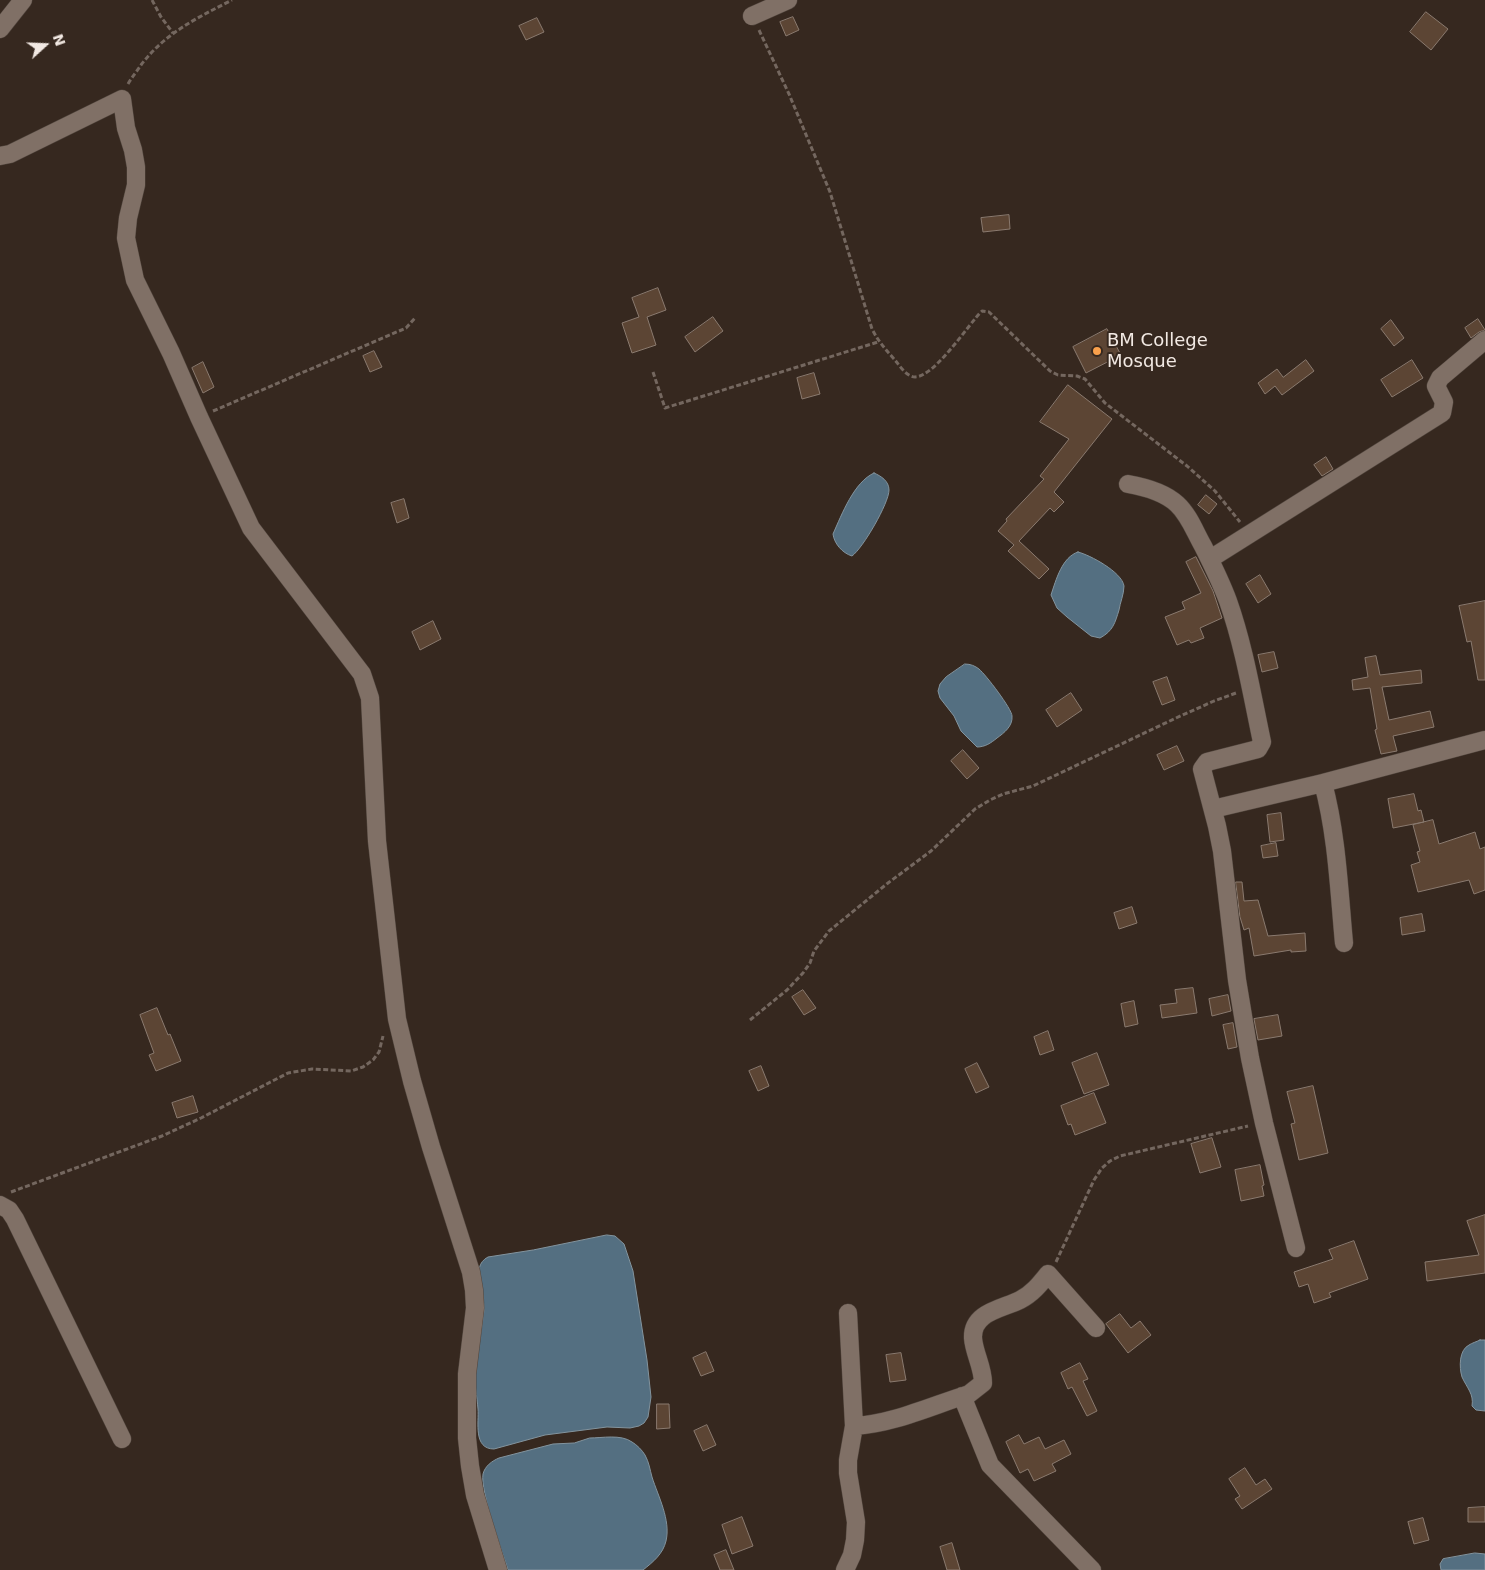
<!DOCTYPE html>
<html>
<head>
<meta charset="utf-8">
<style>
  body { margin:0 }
  #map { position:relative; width:1485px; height:1570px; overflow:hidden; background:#36281f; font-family:"DejaVu Sans",sans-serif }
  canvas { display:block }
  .north { position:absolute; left:20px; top:20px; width:50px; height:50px; -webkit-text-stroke:4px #36281f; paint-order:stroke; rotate:70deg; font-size:14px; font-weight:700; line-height:20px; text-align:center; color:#f2e9e3 }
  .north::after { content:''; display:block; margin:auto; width:18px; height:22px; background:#f2e9e3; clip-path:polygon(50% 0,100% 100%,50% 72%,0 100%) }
</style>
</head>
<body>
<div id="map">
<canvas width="1485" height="1570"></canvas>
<div class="north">N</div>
</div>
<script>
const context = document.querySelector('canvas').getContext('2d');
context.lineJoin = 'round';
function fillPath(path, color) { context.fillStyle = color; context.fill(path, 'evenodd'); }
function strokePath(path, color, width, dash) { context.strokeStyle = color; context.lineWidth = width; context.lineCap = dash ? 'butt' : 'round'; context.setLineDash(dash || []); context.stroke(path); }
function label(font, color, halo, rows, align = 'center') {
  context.font = font + ' "DejaVu Sans",sans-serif'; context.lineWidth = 4; context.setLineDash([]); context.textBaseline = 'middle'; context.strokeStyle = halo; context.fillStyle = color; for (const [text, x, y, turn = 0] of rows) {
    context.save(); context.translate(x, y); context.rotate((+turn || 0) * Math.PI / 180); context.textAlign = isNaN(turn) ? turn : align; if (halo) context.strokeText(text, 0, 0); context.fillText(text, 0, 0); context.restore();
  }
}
const water = new Path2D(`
  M874 473C881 476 889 481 889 490 889 503 863 548 852 556 842 553 834 543 833 534 842 514 854 482 874 473Z
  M1078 552C1090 555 1122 572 1124 586 1124 594 1120 603 1119 610 1115 623 1113 631 1100 638L1091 636 1067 617 1057 608 1051 595C1056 580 1062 557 1078 552Z
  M965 664C971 664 975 666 979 669 986 675 1012 709 1012 716 1013 726 1004 733 997 738 991 743 985 747 977 747L961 731 954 716 940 698 938 691 940 684 946 677Z
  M607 1235 615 1236 624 1244 633 1271 647 1360 651 1397 648 1417 644 1423 639 1426 630 1428 607 1427 545 1435 494 1449C473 1449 479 1422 478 1409 477 1396 474 1384 475 1371 477 1350 482 1330 484 1310 485 1294 469 1267 488 1257L533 1250Z
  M1480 1340H1485V1411L1476 1410 1472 1406C1474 1394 1467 1388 1462 1377 1459 1367 1459 1350 1469 1345 1472 1343 1476 1342 1480 1340Z
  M590 1438C602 1438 621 1434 632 1442 637 1445 642 1450 645 1455 649 1462 650 1470 652 1477 658 1496 671 1520 666 1541 663 1554 653 1562 643 1570H508C502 1551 480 1491 483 1474 485 1466 492 1461 499 1458L553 1444 574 1443Z
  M1475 1553 1485 1554V1570H1441L1440 1564 1443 1559Z`);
fillPath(water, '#546f81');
strokePath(water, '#83949e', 1);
const building = new Path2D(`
  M1426 12 1448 29 1431 50 1410 32Z
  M793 17 799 30 786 36 780 22Z
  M537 18 544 32 526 40 519 26Z
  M1009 215 1010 229 983 232 981 218Z
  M658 288 666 310 647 317 656 345 632 353 622 323 639 317 632 298Z
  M713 317 723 331 695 352 685 337Z
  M1478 319 1485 330 1479 332 1471 338 1465 328Z
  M1391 320 1404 338 1394 346 1381 329Z
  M1107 329 1121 355 1086 373 1073 347Z
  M374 351 382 367 370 372 363 356Z
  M1306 360 1314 371 1282 395 1275 386 1265 394 1258 383 1277 369 1283 377Z
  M1412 360 1423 378 1392 397 1381 380Z
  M203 362 214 387 203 393 192 368Z
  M814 373 820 394 802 399 797 378Z
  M1068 385 1112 419 1054 492 1064 502 1054 512 1050 508 1019 541 1049 569 1039 579 1008 551 1014 545 998 531 1007 521 1006 519 1044 479 1040 476 1069 439 1040 422Z
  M1326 457 1333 469 1322 476 1314 465Z
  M1206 495 1217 504 1209 514 1198 505Z
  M404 499 409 518 397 523 391 503Z
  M1196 557 1213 591 1222 618 1200 628 1204 638 1191 643 1189 640 1177 645 1165 617 1185 609 1182 602 1201 593 1186 562Z
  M1260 575 1271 594 1258 603 1246 584Z
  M1485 601V680H1478L1471 641 1467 642 1459 606Z
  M433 621 441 639 420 650 412 632Z
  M1274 652 1278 668 1262 672 1258 655Z
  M1376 656 1380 675 1421 670 1422 683 1382 687 1389 720 1430 711 1434 727 1393 736 1397 751 1381 754 1375 730 1377 729 1370 688 1353 690 1352 680 1368 677 1365 658Z
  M1167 677 1175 700 1162 705 1153 682Z
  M1071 693 1082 710 1057 727 1046 710Z
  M1177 746 1184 761 1164 770 1157 755Z
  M963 750 979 768 967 779 951 761Z
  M1414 794 1418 811 1421 810 1424 822 1393 828 1388 799Z
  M1281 813 1284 840 1270 842 1267 815Z
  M1433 820 1439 844 1475 832 1480 849 1485 847V890L1474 894 1469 880 1418 892 1411 865 1420 862 1417 852 1420 851 1413 825Z
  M1276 843 1278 856 1263 858 1261 846Z
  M1236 882H1242L1244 901 1258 900 1268 936 1305 933 1306 951 1291 952V950L1254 956 1249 928 1244 930 1240 917Z
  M1132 907 1137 923 1119 929 1114 913Z
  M1422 914 1425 931 1402 935 1400 918Z
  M1193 988 1197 1013 1162 1018 1160 1005 1177 1003 1175 990Z
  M803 990 816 1008 804 1015 792 997Z
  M1228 995 1231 1011 1212 1016 1209 999Z
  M1134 1001 1138 1024 1125 1027 1121 1004Z
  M157 1008 168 1035 170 1034 181 1061 156 1071 149 1055 154 1053 140 1015Z
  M1278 1015 1282 1036 1258 1040 1254 1019Z
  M1233 1023 1237 1047 1228 1049 1223 1025Z
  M1048 1031 1054 1050 1040 1055 1034 1037Z
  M1097 1053 1109 1085 1084 1094 1072 1063Z
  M977 1063 989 1087 976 1093 965 1069Z
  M761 1066 769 1086 758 1091 749 1071Z
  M1313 1086 1328 1153 1299 1160 1291 1124 1295 1123 1287 1092Z
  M1094 1093 1106 1123 1075 1135 1071 1124 1068 1125 1061 1106Z
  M193 1096 198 1112 177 1118 172 1103Z
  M1212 1138 1221 1167 1200 1173 1191 1144Z
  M1260 1165 1264 1185 1262 1186 1264 1196 1241 1201 1235 1170Z
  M1485 1215V1273L1427 1281 1425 1262 1479 1255 1467 1221Z
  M1354 1241 1368 1279 1329 1293 1331 1297 1314 1303 1308 1284 1299 1287 1294 1272 1333 1259 1329 1250Z
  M1120 1314 1131 1328 1140 1321 1151 1335 1128 1353 1106 1324Z
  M706 1352 714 1371 701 1376 693 1358Z
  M901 1353 906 1380 890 1382 886 1355Z
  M1080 1363 1088 1379 1083 1381 1097 1411 1087 1416 1072 1387 1068 1389 1061 1373Z
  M657 1404H669L670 1428 657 1429Z
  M707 1425 716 1445 703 1451 694 1431Z
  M1019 1435 1024 1444 1039 1437 1045 1449 1064 1440 1071 1454 1052 1464 1056 1471 1034 1481 1028 1469 1020 1473 1006 1442Z
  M1245 1468 1256 1485 1265 1479 1272 1489 1242 1509 1235 1499 1240 1496 1229 1479Z
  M1485 1507V1522H1468V1508Z
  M742 1517 753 1546 732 1554 722 1525Z
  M1423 1518 1429 1540 1414 1544 1408 1522Z
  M952 1543 960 1570H947L940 1547Z
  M726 1550 734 1570H720L714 1555Z`);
fillPath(building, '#5c4534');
strokePath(building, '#8a7a6f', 1);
const minor = new Path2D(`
  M752 16 788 0
  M0 29 23 0
  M0 156 10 154 122 99 126 128 133 150 136 167V185L128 218 126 238 135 280 171 353 199 417 251 528 362 674 370 698 377 841 397 1019 412 1081 431 1147 471 1272 474 1290 475 1308 467 1374V1438L470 1466 475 1495 498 1570
  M1128 484C1145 487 1164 492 1177 504 1189 515 1195 532 1203 546 1212 564 1221 582 1228 601 1244 646 1252 695 1262 742L1258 749 1207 762 1202 769 1217 826 1222 851 1237 980 1250 1058 1264 1123 1296 1248
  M1210 559 1442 413 1444 402 1436 386 1440 378 1485 340
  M1323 783C1337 835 1339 890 1344 943
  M1213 809 1323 783 1485 740
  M0 1205 9 1210 15 1219 122 1439
  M962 1396 990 1465 1092 1570
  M854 1426C893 1424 931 1406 969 1394L983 1383C983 1367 974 1353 973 1338 972 1312 1002 1309 1020 1300 1032 1294 1040 1284 1048 1274L1096 1328
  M845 1570 852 1555 855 1540 856 1522 848 1473V1460L854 1426 848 1313`);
strokePath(minor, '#50453d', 19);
strokePath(new Path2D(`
  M152 0 161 17 173 33
  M759 30 789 94 830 192 872 329C878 341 886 350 895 360 899 365 904 373 911 376 930 385 969 323 982 311L989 312 1050 371 1058 375 1077 376 1085 379 1105 403 1187 466 1215 491 1240 522
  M128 84C132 77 137 71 141 65 165 33 197 18 232 0
  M653 372 665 408 878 342
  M213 411 406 328 416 317
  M750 1020 787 990 803 973 810 963 814 951 829 931 888 883 931 851 975 809 990 800 1003 794 1033 786 1176 718 1214 701 1236 693
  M11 1192 162 1136 201 1118 288 1073 312 1069 351 1071 363 1067 373 1060 379 1052 383 1036
  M1056 1262 1094 1180 1102 1168 1110 1161 1120 1156 1248 1126`), '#74675f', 3, [5, 2.5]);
strokePath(minor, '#807066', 18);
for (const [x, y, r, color] of [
  [1097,351,5,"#f9a04c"]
]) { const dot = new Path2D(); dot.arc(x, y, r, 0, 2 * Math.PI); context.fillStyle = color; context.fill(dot); strokePath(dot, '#36281f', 2); }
label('18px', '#f2e9e3', '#36281f', [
  ["BM College",1107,341],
  ["Mosque",1107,362]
], 'left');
</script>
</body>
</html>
